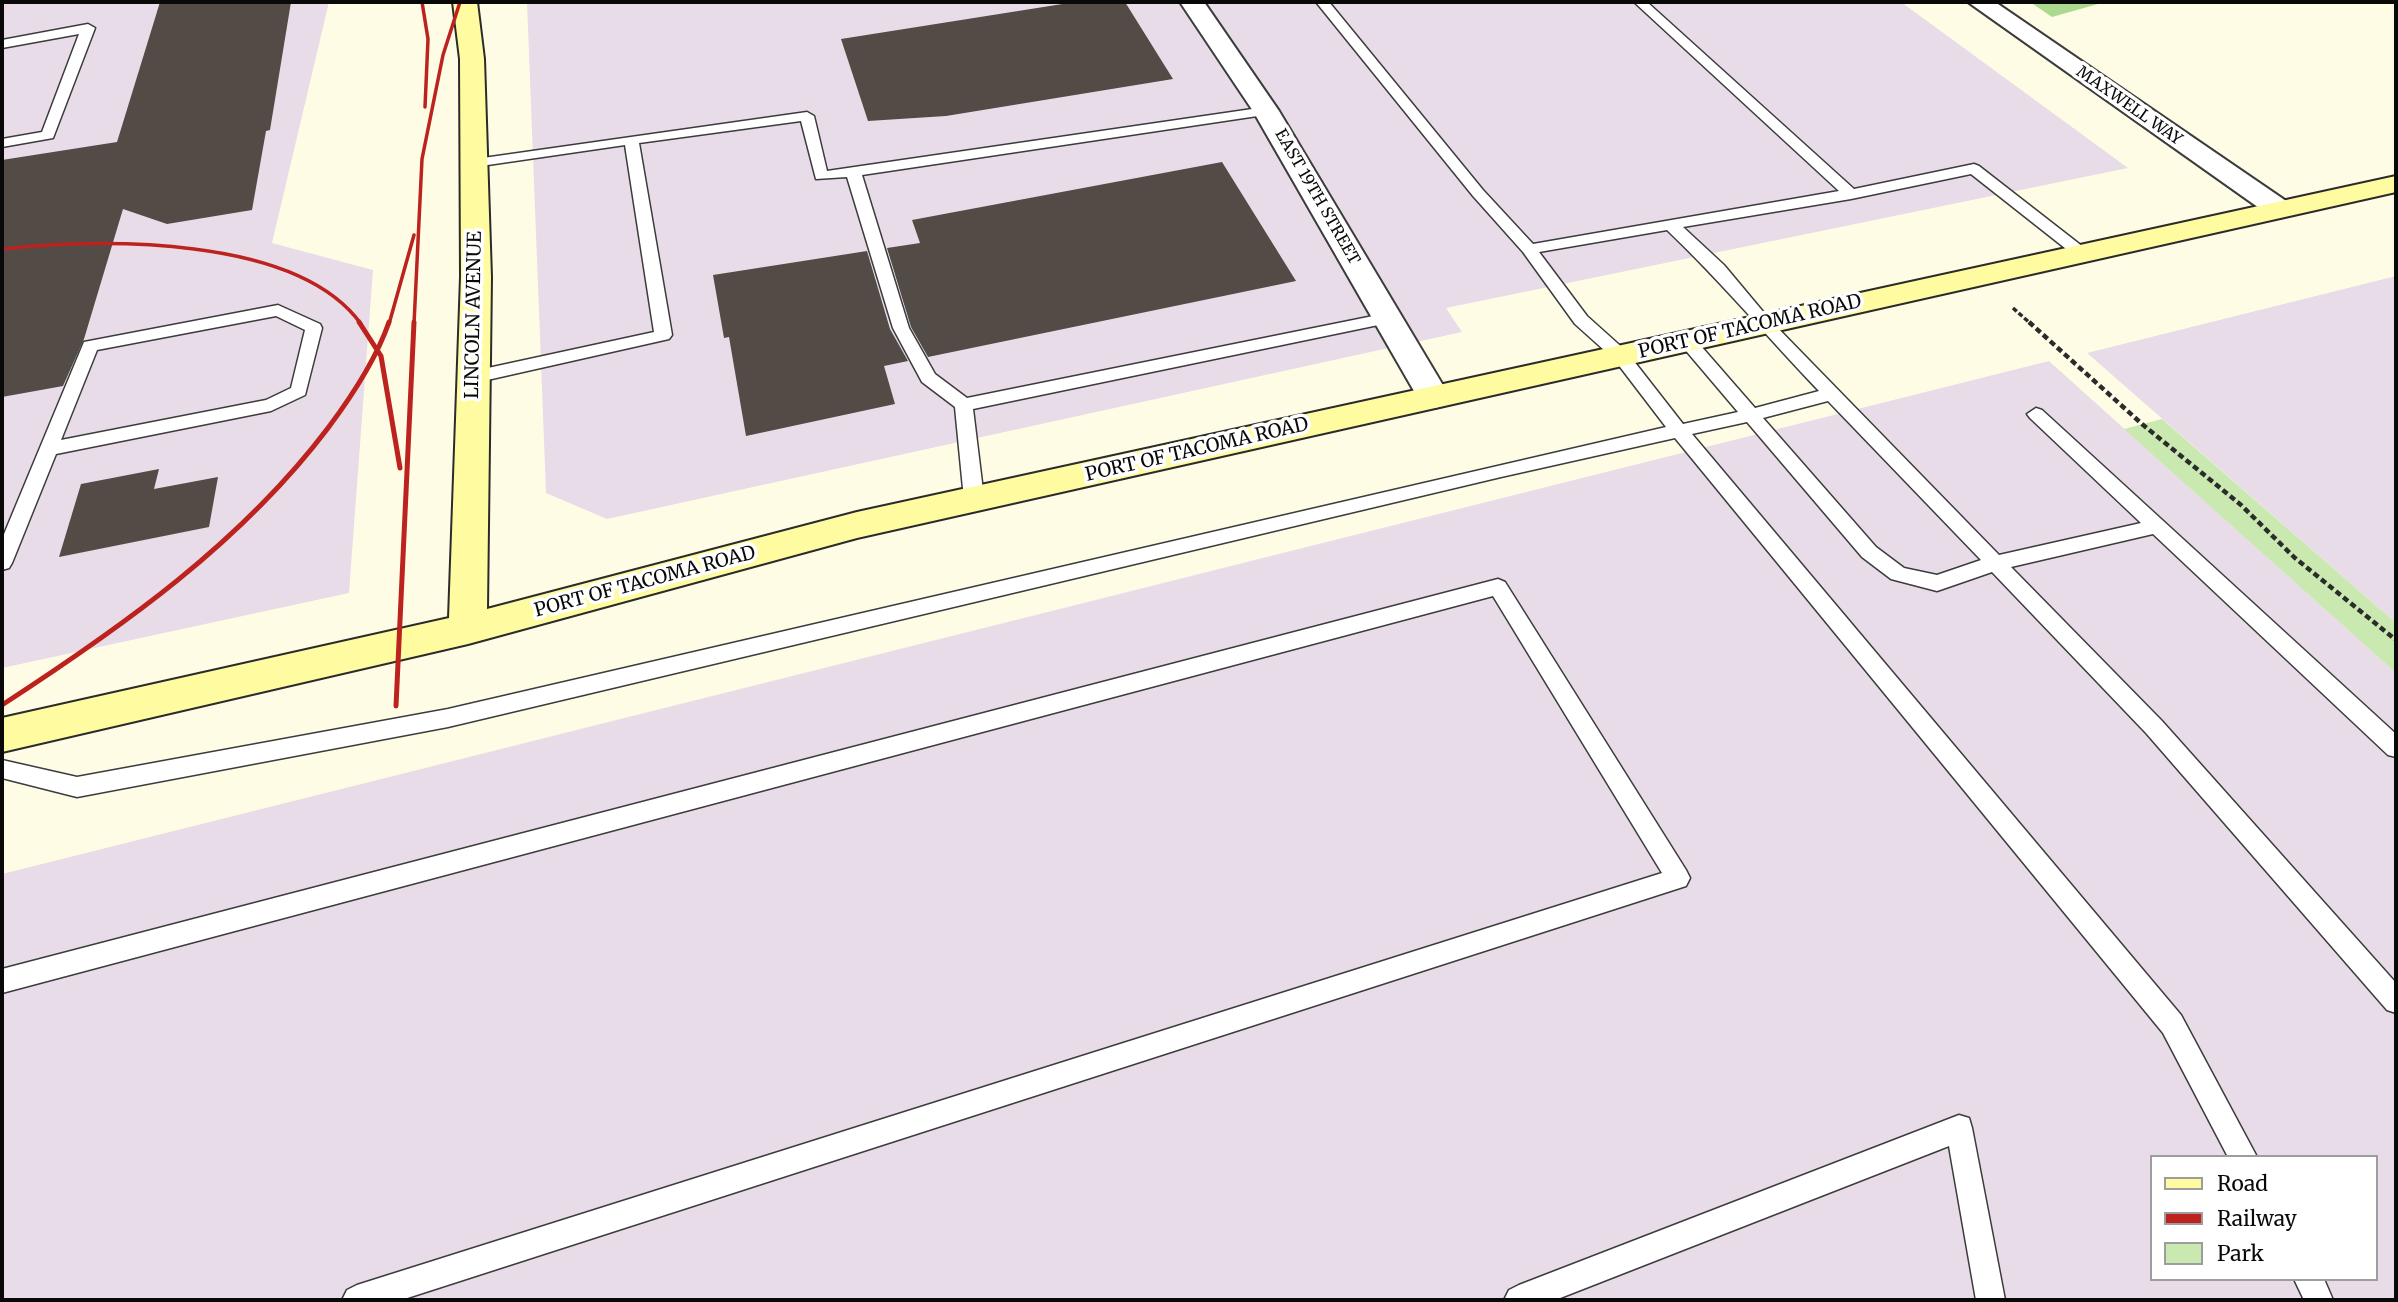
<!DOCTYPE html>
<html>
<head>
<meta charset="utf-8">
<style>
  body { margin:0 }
  #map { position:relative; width:2398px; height:1302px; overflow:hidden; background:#fffce6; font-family:Merriweather,serif }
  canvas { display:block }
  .frame { position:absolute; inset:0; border:4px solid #090909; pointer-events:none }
  .legend { position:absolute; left:2150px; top:1155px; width:228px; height:126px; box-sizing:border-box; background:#fff; border:2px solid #9d9d9d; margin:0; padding:9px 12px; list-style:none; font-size:21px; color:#090909 }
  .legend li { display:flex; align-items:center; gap:14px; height:35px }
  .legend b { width:35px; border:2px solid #9d9d9d }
</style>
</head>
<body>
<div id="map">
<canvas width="2398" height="1302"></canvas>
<div class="frame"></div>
<ul class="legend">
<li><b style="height:9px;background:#fffba1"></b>Road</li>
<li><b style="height:9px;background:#bc231f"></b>Railway</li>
<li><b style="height:19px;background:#c9e9b0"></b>Park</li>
</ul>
</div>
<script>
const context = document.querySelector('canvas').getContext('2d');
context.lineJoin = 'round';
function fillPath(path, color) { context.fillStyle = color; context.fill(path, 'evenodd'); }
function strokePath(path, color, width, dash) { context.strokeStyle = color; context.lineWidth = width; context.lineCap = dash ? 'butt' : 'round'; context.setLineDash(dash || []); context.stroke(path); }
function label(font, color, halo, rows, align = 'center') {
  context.font = font + ' Merriweather,serif'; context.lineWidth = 7; context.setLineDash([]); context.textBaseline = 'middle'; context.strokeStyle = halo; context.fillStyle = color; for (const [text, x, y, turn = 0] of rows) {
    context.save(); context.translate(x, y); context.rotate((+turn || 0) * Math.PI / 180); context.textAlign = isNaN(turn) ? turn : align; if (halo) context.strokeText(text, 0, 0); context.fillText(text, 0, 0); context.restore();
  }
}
fillPath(new Path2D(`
  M2 2H329L272 243 373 270 349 593 2 668Z
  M527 2H1901L2128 168 1446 308 1462 332 607 519 546 493Z
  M2396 276V623L2087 353Z
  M2049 361 2396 673V1300H2V874ZM2151 1157H2375V1279H2151Z`), '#e9dce9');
fillPath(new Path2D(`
  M2162 419 2396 623V673L2124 429Z`), '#c9e9b0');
fillPath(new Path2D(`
  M2030 2H2105L2052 17Z`), '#abda8f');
fillPath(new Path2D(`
  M160 2H291L270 130 266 131 252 210 167 224 123 209 84 339 63 386 2 397V160L117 142Z
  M1075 2H1125L1173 79 946 116 868 121 841 39Z
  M1222 162 1296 281 928 357 911 327 887 248 920 243 912 220Z
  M867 251 890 329 908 361 884 366 895 404 746 436 729 337 724 338 713 275Z
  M159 469 154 489 218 477 209 527 59 557 81 484Z`), '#524b46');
const lane = new Path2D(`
  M1316 2H1329L1483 190 1533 244 1839 191 1634 2H1647L1854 189 1974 164 1979 166 2087 250 2089 253 2087 256H2075L1971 174 1851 199 1683 227 1724 265 1770 320 1999 555 2141 523 2030 418 2027 414 2036 408 2042 410 2396 734V757L2388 755 2153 534 2011 567 2162 721 2396 983V1013L2387 1010 2146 733 1992 572 1937 591 1891 579 1862 557 1747 422 1692 434 2181 1015 2257 1157H2228L2163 1033 1675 438 1501 477 448 727 77 797 2 778V760L77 777 448 709 1666 427 1614 359 1575 324 1523 252 1473 196ZM1667 230C1721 281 1768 338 1819 391L1755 408 1694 338H1682L1679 342 1682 346 1738 412 1683 424 1626 351 1587 316 1539 252ZM1828 401 1981 560 1937 575 1904 568 1876 547 1763 418Z
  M88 24 95 28 53 138 2 147V139L42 132 79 34 2 48V40Z
  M1266 107 1271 108V114L862 175 909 328 935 374 967 398 1388 313 1396 318 1388 323 973 409 984 499 981 504H967L964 499 955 407 922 382 893 328 847 177 816 179 801 121 639 143 672 335 669 339 474 383 465 377 474 371 654 332 625 145 474 167 467 163 469 160 807 112 814 116 827 171Z
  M278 305 320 324 322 328 305 395 271 411 56 454 12 563 9 568 2 570V539L84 342ZM276 316 305 330 291 388 266 400 61 440 97 350Z
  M1498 579 1505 582 1686 870 1690 878 1686 886 401 1300H342L347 1290 357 1285 1662 873 1493 596 2 993V969Z
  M1959 1115 1969 1118 1972 1128 2005 1300H1976L1949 1146 1555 1300H1504L1509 1290 1519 1285Z
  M2294 1279H2324L2333 1300H2304Z`);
const street = new Path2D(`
  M1180 2H1204L1279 111 1450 397 1446 405 1434 408 1422 405 1253 111Z
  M1968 2H1995L2289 203 2293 209 2289 215 2279 218 2269 215Z`);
const secondary = new Path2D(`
  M453 2H477L484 59 491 277 487 609 857 512 2396 176V192L857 538 468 644 2 752V718L449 618 461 277 460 59Z`);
strokePath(lane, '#3c3c3c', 3);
strokePath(street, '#3c3c3c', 4);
strokePath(secondary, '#2b2b2b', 4);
strokePath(new Path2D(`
  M2013 308 2031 324`), '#2b2b2b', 3.5, [5, 2.5]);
strokePath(new Path2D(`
  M2029 322 2142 424 2241 505 2295 558 2396 640`), '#2b2b2b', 4.5, [6, 3.5]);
fillPath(lane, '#fff');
fillPath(street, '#fff');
fillPath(secondary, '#fffba1');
strokePath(new Path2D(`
  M422 2 428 39 425 107
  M2 249C100 239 296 234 361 324
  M389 324 414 235
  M414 324 422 159 443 55 460 2`), '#bc231f', 3.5);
strokePath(new Path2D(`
  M359 322 381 356 400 468
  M2 705C122 627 241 543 328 428 352 396 376 360 389 322
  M396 706 414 322`), '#bc231f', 5);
label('16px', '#090909', '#fff', [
  ["MAXWELL WAY",2129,106,35],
  ["EAST 19TH STREET",1317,197,60]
]);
label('19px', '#090909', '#fff', [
  ["LINCOLN AVENUE",474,315,-89],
  ["PORT OF TACOMA ROAD",1750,327,-13],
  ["PORT OF TACOMA ROAD",1197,450,-13],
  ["PORT OF TACOMA ROAD",645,582,-15]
]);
</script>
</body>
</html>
